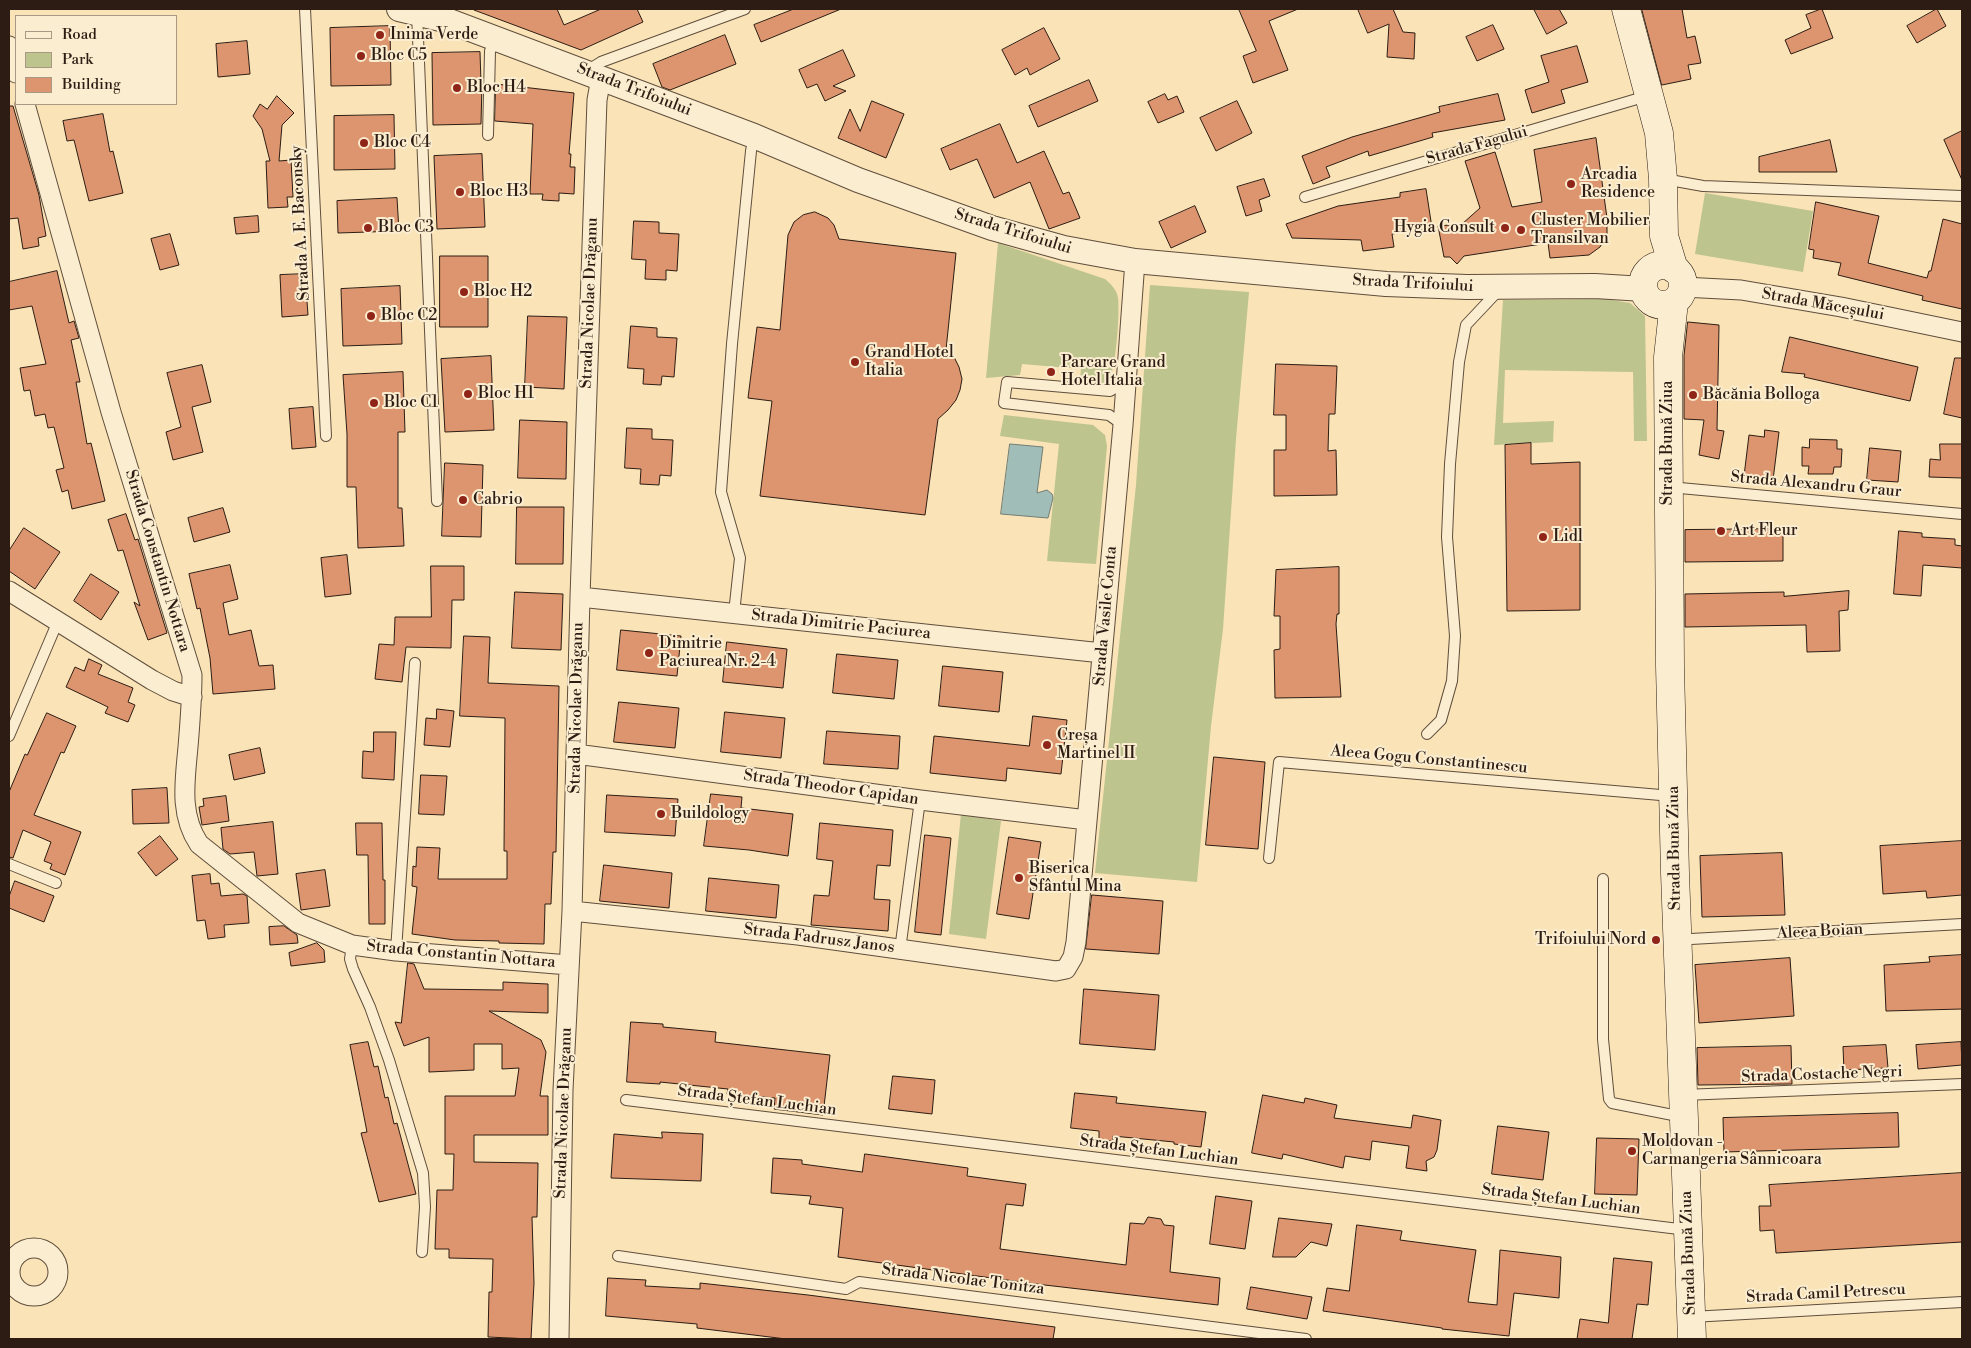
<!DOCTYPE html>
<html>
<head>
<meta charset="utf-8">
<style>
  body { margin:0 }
  #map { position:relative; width:1971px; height:1348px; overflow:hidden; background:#f9e3b7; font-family:"Libre Bodoni",serif }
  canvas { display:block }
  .frame { position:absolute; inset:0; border:10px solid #2d1c13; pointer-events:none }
  .legend { position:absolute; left:15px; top:15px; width:162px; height:90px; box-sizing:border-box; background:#fbedd0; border:1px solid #a99984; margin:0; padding:6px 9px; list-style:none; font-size:15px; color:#2d1c13 }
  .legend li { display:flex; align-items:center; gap:10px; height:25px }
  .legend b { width:25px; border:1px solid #a99984 }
</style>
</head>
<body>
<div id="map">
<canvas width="1971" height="1348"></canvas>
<div class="frame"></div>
<ul class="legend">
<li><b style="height:6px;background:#fbedd0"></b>Road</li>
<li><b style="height:14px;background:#bec48e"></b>Park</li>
<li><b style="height:14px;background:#dc956e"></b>Building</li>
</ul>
</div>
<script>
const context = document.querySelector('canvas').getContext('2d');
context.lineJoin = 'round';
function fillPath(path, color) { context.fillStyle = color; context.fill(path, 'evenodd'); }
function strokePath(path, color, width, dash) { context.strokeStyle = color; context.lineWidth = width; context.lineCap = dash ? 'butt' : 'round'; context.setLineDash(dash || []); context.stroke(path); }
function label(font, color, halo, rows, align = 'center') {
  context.font = font + ' "Libre Bodoni",serif'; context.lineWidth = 4; context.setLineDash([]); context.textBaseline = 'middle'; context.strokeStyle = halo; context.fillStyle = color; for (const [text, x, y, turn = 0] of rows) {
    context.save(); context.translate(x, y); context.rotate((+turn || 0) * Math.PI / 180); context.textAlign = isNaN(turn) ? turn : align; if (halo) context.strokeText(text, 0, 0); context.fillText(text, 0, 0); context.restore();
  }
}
fillPath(new Path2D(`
  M1705 193 1813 211 1803 272 1695 254Z
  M998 243 1105 279C1111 284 1117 290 1118 298 1120 310 1116 370 1109 379 1102 387 1089 384 1080 382L1081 369 1022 364 1020 375 986 378Z
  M1150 285 1249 292 1236 439 1223 629 1211 726 1197 882 1095 873 1136 485Z
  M1606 299 1630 303 1645 316 1647 441H1634L1633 372 1505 370 1503 423 1554 421 1553 442 1494 445 1503 300Z
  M1004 415 1093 425 1105 435 1107 446 1096 564 1047 561 1059 444 1000 436Z
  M961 814 1001 821 986 939 949 934Z`), '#bec48e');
const water = new Path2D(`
  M1010 444 1043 447 1037 493 1047 490 1052 494 1053 498 1048 518 1001 514Z`);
fillPath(water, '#a0bdb7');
strokePath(water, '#727d75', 1);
const building = new Path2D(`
  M474 9H557L564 25 601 9H637L643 22 581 50 474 10Z
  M794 9H841L761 42 754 25Z
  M1239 9H1298L1269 21 1288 70 1253 83 1243 56 1256 51Z
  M1358 9H1393L1403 32 1415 33 1414 59 1387 57 1389 24 1368 33Z
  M1534 9H1559L1567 23 1547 34Z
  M1642 9H1682L1687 38 1695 36 1701 63 1688 65 1691 79 1662 85Z
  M1822 9 1833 38 1791 54 1785 40 1811 28 1806 15Z
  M1937 9 1946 26 1917 43 1907 26Z
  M1493 25 1504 49 1477 61 1466 37Z
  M390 26 391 85 331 86 330 28Z
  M1044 28 1060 59 1030 75 1027 68 1015 75 1002 50Z
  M725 35 736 64 670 90 662 87 653 64Z
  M247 41 250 74 218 77 216 44Z
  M1577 46 1588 82 1561 90 1565 103 1532 113 1525 90 1549 82 1541 56Z
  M843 50 855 76 833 86 846 91 825 101 817 84 807 88 799 70Z
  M480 52 481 83H482L481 124 433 125 432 53Z
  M1089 80 1098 101 1038 127 1029 106Z
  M496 84 574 93 569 154H571L570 167H575L574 194 559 193V201L542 200 543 194H530L533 124 495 121Z
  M1165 94 1168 100 1177 96 1184 112 1158 123 1148 102Z
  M1498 94 1505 120 1432 133 1433 137 1369 156 1368 151 1326 167 1330 177 1313 184 1302 156 1352 137 1440 112 1439 107Z
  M277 96 294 113 282 125 279 161 291 160 293 197H287L288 207 268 208 266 161H270L262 129 253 116 260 104 267 109Z
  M872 101 904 114 886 158 838 138 850 109 860 131Z
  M1237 101 1252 133 1216 151 1200 118Z
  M9 106H13L39 195 46 236 38 238 39 246 23 249 18 218 9 219Z
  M103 114 110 152 113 151 123 193 89 201 74 140 67 141 63 121Z
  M394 115 395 169 334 170V116Z
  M1000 124 1017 163 1044 151 1063 194 1069 192 1080 218 1049 229 1030 182 994 198 977 159 950 170 941 149Z
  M1962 131V180L1944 140Z
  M1596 138 1607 218V235L1600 247 1589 255 1550 258 1548 243 1464 256 1457 264 1450 257H1444L1438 226 1462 224 1480 208 1465 161 1495 152 1512 207 1542 202 1534 150Z
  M1830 140 1837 172H1759V157Z
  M482 154 485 227 437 229 434 156Z
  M1264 179 1270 196 1259 200 1262 211 1246 216 1237 187Z
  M1426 189 1432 228 1392 234 1394 247 1363 251 1361 240 1292 238 1286 224 1338 206 1400 197V193Z
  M397 198 399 231 338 233 337 201Z
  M1816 202 1879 216 1868 263 1927 278 1929 271H1931L1943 219 1962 224V309L1922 300 1923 296 1838 275 1841 263 1813 258 1814 250 1809 249Z
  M1195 206 1206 232 1171 248 1159 222Z
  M815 212 828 218 834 225 839 239 956 253 946 350 954 357 959 367 962 379 960 390 956 400 948 410 938 419 925 515 760 496 772 401 748 398 757 327 780 330 788 235 794 222 803 215Z
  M258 216 259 232 236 234 234 218Z
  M634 221 659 222V233L679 234 677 271 666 270V280L645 279 646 260 632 259Z
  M170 234 179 265 160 270 151 239Z
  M440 256H488V327H440Z
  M57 271 69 323 74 321 79 338 71 340 80 382H76L87 444 91 443 105 501 72 509 68 490 62 492 56 470 64 468 54 427 48 428 45 414 35 416 30 390 24 391 20 368 46 364 32 306 9 310V282Z
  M305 274 308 315 282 317 280 275Z
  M400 286 402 344 343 346 341 289Z
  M528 316 567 317 564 389 525 387Z
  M1688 322 1719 325 1717 430 1724 431 1719 459 1699 455 1704 420 1684 419V356Z
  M631 326 657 328V337L677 338 674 377 662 376 661 385 643 384 644 369 628 368Z
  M1790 337 1918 367 1910 401 1804 377 1805 374 1782 372Z
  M491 356 494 430 445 432 441 359Z
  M1955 358H1962V418L1944 414Z
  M1276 364 1337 366 1335 414H1329L1328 451 1336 450 1337 495 1274 496V450H1286V415H1274Z
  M202 365 211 402 192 407 203 452 173 460 166 432 181 427 167 373Z
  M403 372 405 432H398V508H402L404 546 358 548 356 487H347V434L343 375Z
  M313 407 316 447 292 449 289 409Z
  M520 420 567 422 566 479 518 478Z
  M627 428 652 429V439L673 440 671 476 660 475 659 485 640 484 641 469 625 468Z
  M1765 430 1779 432 1773 480 1744 476 1749 435 1764 437Z
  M1810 439 1837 440V449H1842L1841 467H1834L1833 474H1808L1809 466H1802V447L1809 448Z
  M1531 443V464L1580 462V610L1507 611 1505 445Z
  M1940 444H1962V478L1929 477 1930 459 1940 460Z
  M1870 448 1901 451 1898 482 1867 480Z
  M445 463 483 465 481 537 442 536Z
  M517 507H564L563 564H516Z
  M223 508 230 532 194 542 188 518Z
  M126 514 135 540 138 539 167 633 148 640 134 602 140 606 123 550 118 551 108 520Z
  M24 528 60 552 35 589 9 571V551Z
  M1783 529V561L1685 562V530Z
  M1899 531 1922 533V537L1955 539V545L1962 546V568L1923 565 1921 596 1894 594Z
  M347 555 351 594 325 597 321 558Z
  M230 565 238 599 223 603 229 635 251 630 259 666 273 665 275 689 213 694 210 658 200 608 197 609 189 574Z
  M431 566H464V600H452L451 648 406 647 402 682 375 679 379 644 394 645 395 617H431Z
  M1339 567V614H1337L1336 624 1341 697 1275 698 1274 650 1280 649V616H1274L1276 570Z
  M91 574 119 592 101 620 74 601Z
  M1849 591 1848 610 1839 611 1840 651 1807 652 1806 625 1685 627V594L1784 592V596Z
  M515 592 563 594 561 650 512 648Z
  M621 630 681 636 677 676 617 670Z
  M464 636 490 637 488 683 559 686 556 852H553L551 904H545L544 944 499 943V941L455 940 412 934 417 887 412 886 413 866 416 867 417 847 440 848 438 879H507V851H504L505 718 460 716Z
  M727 642 787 649 783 688 723 682Z
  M837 654 898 660 894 699 833 693Z
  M89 659 102 665 98 674 133 688 128 702 135 705 128 722 105 713 108 707 66 687 75 667 84 671Z
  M943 666 1003 672 999 712 939 706Z
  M619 702 679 708 675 748 614 742Z
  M437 709 454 711 450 747 424 745 426 718 436 719Z
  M725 712 785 718 781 758 721 752Z
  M47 713 76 726 64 753 61 752 34 815 81 832 65 875 50 869 52 864 44 861 51 842 23 830 13 858 9 857V792L25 754 27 755Z
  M1033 716 1067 720 1061 774 1007 768 1006 781 930 773 934 736 1029 746Z
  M827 731 900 736 898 769 824 764Z
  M374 732H396L394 780 362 778 363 751 373 752Z
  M260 748 265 773 234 780 229 755Z
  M1214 757 1265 762 1258 849 1206 845Z
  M421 775 447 776 444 815 419 814Z
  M167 788 169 823 133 824 132 790Z
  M711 794 742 797 741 808 793 814 788 856 749 850 704 846Z
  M607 795 678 799 675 836 605 832Z
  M226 796 229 821 202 825 199 807 204 806 203 799Z
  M273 822 278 874 257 876 254 852 230 854 223 849 221 828Z
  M356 823H382L383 880H385V924H369L368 855H357Z
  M820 823 893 830 890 866 877 865 874 899 890 900 888 931 811 925 814 895 829 896 833 861 817 859Z
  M925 835 951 838 941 935 915 932Z
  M160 836 178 859 156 876 138 853Z
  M1009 837 1041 842 1029 919 997 914Z
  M1962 841V895L1927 898 1926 891 1883 894 1880 846Z
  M1782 853 1785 915 1702 917 1700 856Z
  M604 865 672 873 669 908 600 901Z
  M325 870 330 906 301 910 296 874Z
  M210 874 211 884 219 883 221 896 243 894 247 896 249 923 224 925 225 937 208 939 205 920 197 921 192 876Z
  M709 878 779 885 776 918 706 911Z
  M15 881 54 896 44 922 9 908V897Z
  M1092 895 1163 901 1159 954 1086 949Z
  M284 926 297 935 298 943 270 945 269 927Z
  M317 943 324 950 325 962 291 966 289 953Z
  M1962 955V1009L1886 1011 1884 965 1930 962 1929 957Z
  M1790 958 1794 1016 1699 1023 1695 965Z
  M408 963 414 964 424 989 503 990V982L548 984V1013L489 1011 541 1040 546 1052 540 1096H548V1135H474V1162L538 1163 537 1217H532L534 1283 531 1339 488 1337 489 1292H492L493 1259 449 1258V1249H435L437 1190H453L454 1154H445V1096H515L519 1068 502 1069V1044H474V1070L429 1072V1037L404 1046 395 1022 401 1023Z
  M1084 989 1159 995 1155 1050 1080 1044Z
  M631 1022 663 1024V1027L716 1032 715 1042 830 1055 823 1115 774 1109 775 1098 727 1094 728 1089 660 1082V1084L627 1082Z
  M368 1042 374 1067 378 1066 385 1098 388 1097 394 1124 397 1123 416 1194 379 1202 361 1133 367 1132 350 1045Z
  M1961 1042 1962 1065 1918 1069 1916 1045Z
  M1886 1045 1888 1068 1844 1070 1843 1047Z
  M1791 1046 1792 1084 1698 1085 1697 1048Z
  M893 1076 935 1080 932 1114 889 1109Z
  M1075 1093 1117 1097 1116 1103 1206 1112 1201 1147 1174 1144V1142L1113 1136V1141L1099 1140V1131L1071 1128Z
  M1263 1095 1304 1103 1305 1098 1337 1105 1334 1118 1411 1128 1413 1115 1441 1120 1437 1150 1434 1157 1426 1161 1427 1171 1406 1168 1409 1146 1372 1141 1370 1160 1345 1156 1343 1168 1283 1154 1282 1159 1252 1153Z
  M1898 1113 1899 1147 1724 1152 1723 1118Z
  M1498 1126 1549 1132 1543 1180 1492 1174Z
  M662 1132 703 1134 701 1181 611 1178 614 1134 662 1138Z
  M1597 1138 1639 1139 1637 1195 1595 1194Z
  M865 1154 968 1168 967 1176 1026 1184 1023 1206 1006 1204 1000 1249 1126 1265 1130 1223 1144 1224 1148 1217 1161 1219 1164 1225 1174 1226 1170 1272 1220 1278 1218 1305 1036 1284 838 1257 843 1208 809 1204 811 1196 771 1193 773 1158 802 1160V1164L862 1172Z
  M1962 1173V1242L1776 1253 1774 1230 1760 1231 1759 1206H1771L1769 1185Z
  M1216 1196 1252 1201 1245 1249 1210 1244Z
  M1279 1218 1332 1224 1327 1246 1311 1242 1296 1257H1273Z
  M1357 1225 1402 1231 1400 1240 1476 1250 1468 1302 1497 1305 1500 1250 1561 1257 1559 1298 1514 1293 1509 1336 1442 1329V1328L1323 1311 1327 1288 1349 1291Z
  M1614 1258 1652 1262 1648 1305 1637 1304 1632 1339H1577L1580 1319 1608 1323Z
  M608 1278 646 1280 645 1286 700 1289V1283L808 1295 1055 1327 1053 1339H786L697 1328V1324L606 1316Z
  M1251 1287 1312 1297 1307 1319 1247 1309Z`);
fillPath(building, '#dc956e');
strokePath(building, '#2d1c13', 1);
const service = new Path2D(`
  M305 9 326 436
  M417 13 437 501
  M589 73 593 67 601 62 745 9
  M488 135 490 51 496 39
  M1664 179 1703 186 1962 196
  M1305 197 1647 96
  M1123 425 1109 415 1004 403 1007 382 1110 391 1126 382
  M1669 487 1962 514
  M734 613 740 558 721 492 732 344 751 151 754 136
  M1427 734 1441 720 1452 681 1455 636 1447 537 1450 464 1459 362 1466 325 1499 290
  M9 736 58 621
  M1269 858 1279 762 1672 796
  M9 864 56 883
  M1603 879V1039L1609 1099 1612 1103 1683 1117
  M1691 939 1962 924
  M352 945 350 959 353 969 370 1007 389 1060 423 1173 425 1207 422 1252
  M900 950 920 800
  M396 951 415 663
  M1683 1095 1962 1084
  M626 1100 1687 1230
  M618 1256 846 1289 859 1282 1306 1339
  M1691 1317 1962 1302`);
const minor = new Path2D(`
  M9 46 16 73
  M25 104 111 412 192 675C192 699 190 723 188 747 185 781 179 814 199 844L298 923 352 945 396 951 569 965
  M1683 287 1741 290 1841 307 1962 332
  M9 591 152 680 173 691 192 697
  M580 597 1102 653
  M576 754 920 800 1087 820
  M572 911 798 935 1056 971 1066 969 1073 957 1076 942 1123 425 1135 261
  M10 1272a24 24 0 1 1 48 0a24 24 0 1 1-48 0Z
  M559 1339 563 1090 572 911 580 597 597 100 601 78`);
const tertiary = new Path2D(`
  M399 9 449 21 754 136 858 180 992 228 1064 248 1135 261 1386 284 1467 287 1595 286 1644 289`);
const secondary = new Path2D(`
  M1626 9 1659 133 1663 179 1664 236 1674 269
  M1643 285a20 20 0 1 1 40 0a20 20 0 1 1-40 0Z
  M1674 302 1668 357 1670 666 1675 873 1692 1339`);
strokePath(service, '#604e3c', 12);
strokePath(minor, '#604e3c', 21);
strokePath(tertiary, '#604e3c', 26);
strokePath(secondary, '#2d1c13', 29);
strokePath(service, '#fbedd0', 10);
strokePath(minor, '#fbedd0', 19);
strokePath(tertiary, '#fbedd0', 24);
strokePath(secondary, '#fbedd0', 28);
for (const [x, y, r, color] of [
  [380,35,5,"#8f2418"],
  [361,56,5,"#8f2418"],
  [457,88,5,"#8f2418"],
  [364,143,5,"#8f2418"],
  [1571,184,5,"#8f2418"],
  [460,192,5,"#8f2418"],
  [368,228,5,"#8f2418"],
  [1505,228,5,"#8f2418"],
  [1521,230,5,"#8f2418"],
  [464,292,5,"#8f2418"],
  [371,316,5,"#8f2418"],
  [855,362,5,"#8f2418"],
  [1051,372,5,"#8f2418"],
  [468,394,5,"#8f2418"],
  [1693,395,5,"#8f2418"],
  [374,403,5,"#8f2418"],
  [463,500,5,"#8f2418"],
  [1721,531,5,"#8f2418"],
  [1543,537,5,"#8f2418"],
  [649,653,5,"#8f2418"],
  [1047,745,5,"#8f2418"],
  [661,814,5,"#8f2418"],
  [1019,878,5,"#8f2418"],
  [1656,940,5,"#8f2418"],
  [1632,1151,5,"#8f2418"]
]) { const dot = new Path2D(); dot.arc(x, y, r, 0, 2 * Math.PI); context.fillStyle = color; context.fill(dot); strokePath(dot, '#fbedd0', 2); }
label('16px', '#2d1c13', '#fbedd0', [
  ["Inima Verde",390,35],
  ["Bloc C5",371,56],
  ["Bloc H4",467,88],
  ["Bloc C4",374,143],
  ["Arcadia",1581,175],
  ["Residence",1581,193],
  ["Bloc H3",470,192],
  ["Cluster Mobilier",1531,221],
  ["Transilvan",1531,239],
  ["Bloc C3",378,228],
  ["Hygia Consult",1495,228,"right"],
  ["Bloc H2",474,292],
  ["Bloc C2",381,316],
  ["Grand Hotel",865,353],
  ["Italia",865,371],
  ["Parcare Grand",1061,363],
  ["Hotel Italia",1061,381],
  ["Bloc H1",478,394],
  ["Băcănia Bolloga",1703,395],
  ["Bloc C1",384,403],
  ["Cabrio",473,500],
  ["Art Fleur",1731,531],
  ["Lidl",1553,537],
  ["Dimitrie",659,644],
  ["Paciurea Nr. 2-4",659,662],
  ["Creșa",1057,736],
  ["Martinel II",1057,754],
  ["Buildology",671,814],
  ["Biserica",1029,869],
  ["Sfântul Mina",1029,887],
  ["Trifoiului Nord",1646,940,"right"],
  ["Moldovan -",1642,1142],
  ["Carmangeria Sânnicoara",1642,1160]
], 'left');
label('16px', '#2d1c13', '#fbedd0', [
  ["Strada Trifoiului",634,90,21],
  ["Strada Fagului",1477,146,-16],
  ["Strada A. E. Baconsky",301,223,-93],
  ["Strada Trifoiului",1013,232,17],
  ["Strada Trifoiului",1413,284,3],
  ["Strada Nicolae Drăganu",590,303,-88],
  ["Strada Măceșului",1823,305,10],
  ["Strada Bună Ziua",1668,443,-90],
  ["Strada Alexandru Graur",1816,485,5],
  ["Strada Constantin Nottara",157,561,73],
  ["Strada Vasile Conta",1106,616,-85],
  ["Strada Dimitrie Paciurea",841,625,6],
  ["Strada Nicolae Drăganu",577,708,-89],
  ["Aleea Gogu Constantinescu",1429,760,5],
  ["Strada Theodor Capidan",831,788,8],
  ["Strada Bună Ziua",1675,848,-91],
  ["Aleea Boian",1820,932,-3],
  ["Strada Fadrusz Janos",819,939,7],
  ["Strada Constantin Nottara",461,955,5],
  ["Strada Costache Negri",1822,1075,-2],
  ["Strada Ștefan Luchian",757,1101,7],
  ["Strada Nicolae Drăganu",564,1113,-88],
  ["Strada Ștefan Luchian",1159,1151,7],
  ["Strada Ștefan Luchian",1561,1200,7],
  ["Strada Bună Ziua",1689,1253,-92],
  ["Strada Nicolae Tonitza",963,1280,7],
  ["Strada Camil Petrescu",1826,1294,-3]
]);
</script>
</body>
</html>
